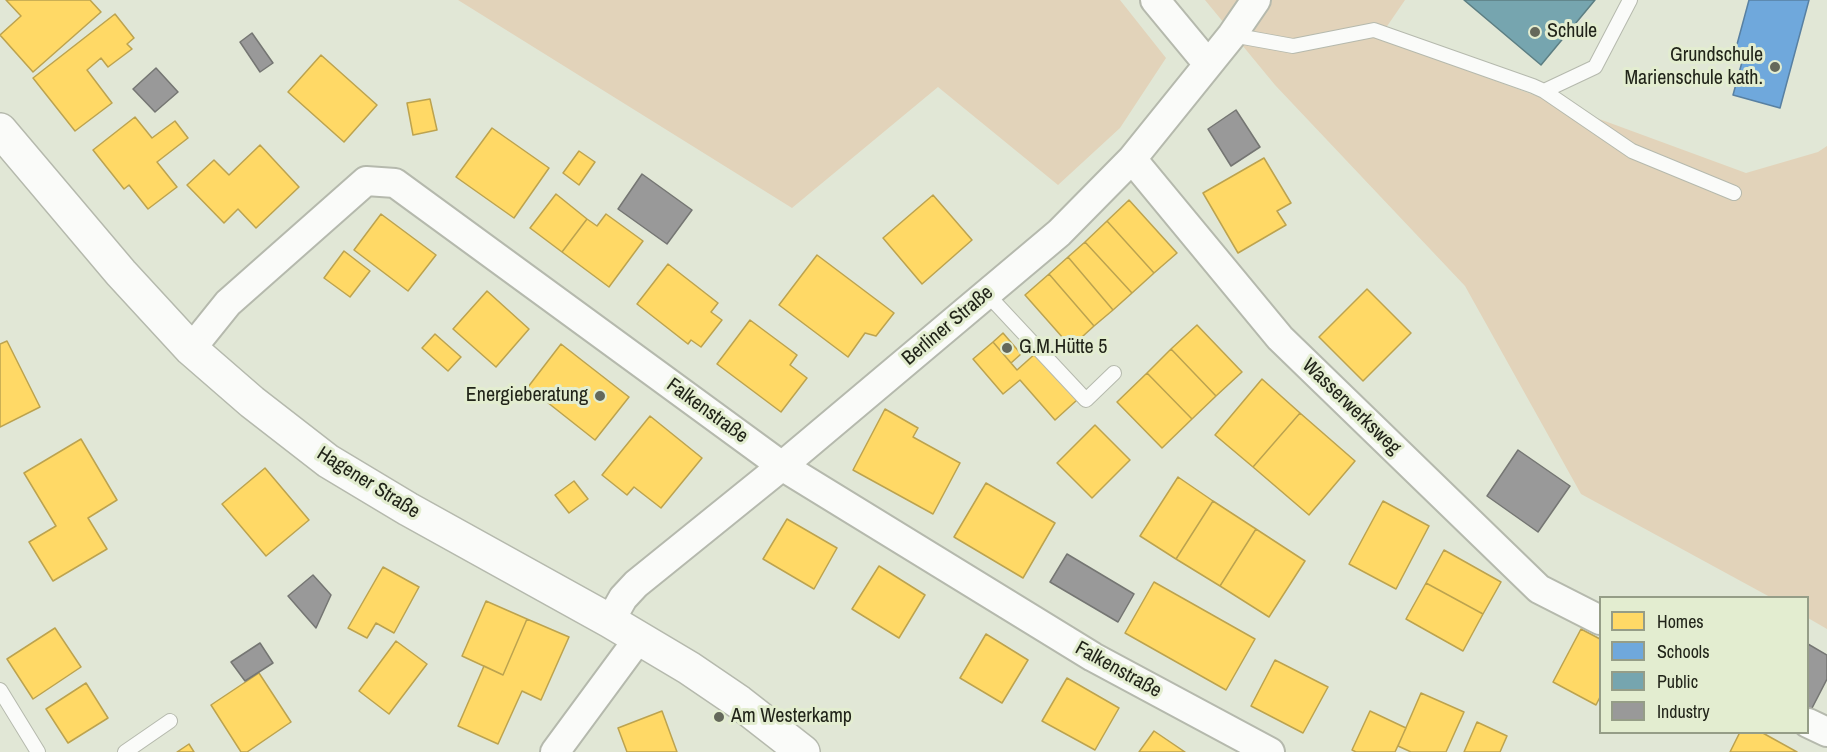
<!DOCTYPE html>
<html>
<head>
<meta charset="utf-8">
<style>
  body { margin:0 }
  #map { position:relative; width:1827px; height:752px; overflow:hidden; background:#e1e7d6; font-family:"Archivo Narrow",sans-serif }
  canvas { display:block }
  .legend { position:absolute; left:1599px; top:596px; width:210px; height:138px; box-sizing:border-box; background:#e3edd0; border:2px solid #959d87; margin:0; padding:8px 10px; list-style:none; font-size:18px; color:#212419 }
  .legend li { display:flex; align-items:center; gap:12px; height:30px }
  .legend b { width:30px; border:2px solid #959d87 }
</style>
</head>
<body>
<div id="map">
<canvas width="1827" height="752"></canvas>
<ul class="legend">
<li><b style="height:16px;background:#ffd966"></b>Homes</li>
<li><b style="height:16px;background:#6fa8dc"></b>Schools</li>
<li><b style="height:16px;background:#76a5af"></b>Public</li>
<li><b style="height:16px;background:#999"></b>Industry</li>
</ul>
</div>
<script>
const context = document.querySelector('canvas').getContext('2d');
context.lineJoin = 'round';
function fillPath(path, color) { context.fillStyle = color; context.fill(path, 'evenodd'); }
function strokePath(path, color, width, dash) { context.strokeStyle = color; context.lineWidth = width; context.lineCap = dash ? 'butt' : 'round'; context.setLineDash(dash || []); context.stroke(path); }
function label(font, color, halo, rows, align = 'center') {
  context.font = font + ' "Archivo Narrow",sans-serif'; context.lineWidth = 6; context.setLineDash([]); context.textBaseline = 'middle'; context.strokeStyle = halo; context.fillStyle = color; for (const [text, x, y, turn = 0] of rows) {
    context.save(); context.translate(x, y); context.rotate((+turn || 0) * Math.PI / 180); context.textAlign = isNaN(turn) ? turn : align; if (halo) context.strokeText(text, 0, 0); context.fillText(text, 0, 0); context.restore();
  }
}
fillPath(new Path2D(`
  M458 0H1120L1166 58 1120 128 1058 185 938 87 792 208Z
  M1205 0H1405L1379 38 1746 173 1818 152 1827 146V629L1808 618V598L1770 597 1581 494 1465 286 1275 85Z`), '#e2d3ba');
const homes = new Path2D(`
  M6 0H90L101 12 33 72 0 35 21 16Z
  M115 14 134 38 127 44 132 49 108 67 101 58 87 70 112 103 75 131 33 78Z
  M321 55 377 105 344 142 288 92Z
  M430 99 437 130 413 135 407 103Z
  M135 117 152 138 175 121 188 138 157 162 177 187 148 209 129 185 124 189 93 150Z
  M492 128 549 168 514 218 456 177Z
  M260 145 299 187 256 228 238 209 224 223 187 185 214 160 229 175Z
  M579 151 595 162 579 185 563 173Z
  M1264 158 1291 203 1277 211 1286 225 1238 253 1203 193Z
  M556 194 587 219 562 252 530 228Z
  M933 195 972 240 922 284 883 238Z
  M1129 200 1177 253 1154 273 1107 221Z
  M381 214 436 255 408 291 354 250Z
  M606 214 643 241 609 287 562 252 587 219 597 226Z
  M1107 221 1154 273 1132 293 1085 242Z
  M1085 242 1132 293 1113 310 1068 257Z
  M344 251 370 271 350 297 324 278Z
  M817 255 894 313 876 336 865 333 848 357 779 305Z
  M1068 257 1113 310 1094 326 1049 274Z
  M668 264 718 303 711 312 722 320 701 347 691 340 688 344 637 304Z
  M1049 274 1094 326 1071 347 1025 295Z
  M1367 289 1411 333 1363 381 1319 337Z
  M487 291 529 329 496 367 453 329Z
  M750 320 797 355 790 365 807 378 781 412 717 364Z
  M1197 325 1242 372 1216 396 1171 349Z
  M1003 333 1021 354 1011 363 993 342Z
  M435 334 461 357 448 371 422 348Z
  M7 341 40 407 0 427V344Z
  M993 342 1017 370 1036 353 1077 400 1055 420 1020 380 1003 394 973 359Z
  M561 344 629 397 595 440 528 387Z
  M1171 349 1216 396 1192 419 1147 373Z
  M1147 373 1192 419 1162 448 1117 402Z
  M1262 379 1300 413 1253 467 1215 435Z
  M885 409 918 428 913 437 960 463 933 514 853 470Z
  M1300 413 1355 461 1309 515 1253 467Z
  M650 416 702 458 661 508 634 487 627 495 602 475Z
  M1095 425 1130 460 1092 498 1057 463Z
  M81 439 117 500 88 518 107 549 53 581 29 542 56 526 24 473Z
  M265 468 309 520 266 556 222 504Z
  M1178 477 1213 501 1176 559 1140 536Z
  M574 481 588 499 569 513 555 495Z
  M986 483 1055 523 1023 578 954 537Z
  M1213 501 1256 529 1220 586 1176 559Z
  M1383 501 1429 526 1396 589 1349 564Z
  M787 519 837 548 814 589 763 559Z
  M1256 529 1305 561 1269 617 1220 586Z
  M1444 550 1501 582 1483 614 1426 583Z
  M879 566 925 595 899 638 852 609Z
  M383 567 419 587 394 633 376 623 367 638 348 628Z
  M1154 582 1255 639 1226 690 1125 633Z
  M1426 583 1483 614 1463 651 1406 619Z
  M486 601 527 619 503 675 462 656Z
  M527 619 569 637 541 700 522 691 498 744 458 726 484 666 503 675Z
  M55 628 81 667 33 699 7 659Z
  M1581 629 1600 639V697L1596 705 1553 682Z
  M986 634 1028 660 1002 703 960 678Z
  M396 641 427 664 389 714 359 691Z
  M1275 660 1328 687 1303 733 1251 706Z
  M259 673 291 722 247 752H241L211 705Z
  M1067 678 1119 708 1095 750 1042 721Z
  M86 683 108 718 68 743 46 709Z
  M1421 693 1464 712 1446 752H1411L1398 746Z
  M662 711 677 752H627L618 728Z
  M1370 711 1406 728 1395 752H1356L1352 750Z
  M1477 722 1507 736 1500 752H1464Z
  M1154 731 1185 752H1139Z
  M1740 732H1761L1797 752H1730Z
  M189 744 194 752H177Z`);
fillPath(homes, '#ffd966');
strokePath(homes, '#bca34f', 1.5);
const schools = new Path2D(`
  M1749 0H1809L1780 108 1733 95 1745 51 1736 48Z`);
fillPath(schools, '#6fa8dc');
strokePath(schools, '#5880a2', 1.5);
const public = new Path2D(`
  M1464 0H1595L1541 65Z`);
fillPath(public, '#76a5af');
strokePath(public, '#5c7e82', 1.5);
const industry = new Path2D(`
  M252 33 273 63 260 72 240 42Z
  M156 68 178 92 155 112 133 89Z
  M1236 110 1260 147 1231 166 1208 129Z
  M642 174 692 210 667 244 618 209Z
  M1518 450 1570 486 1538 532 1487 496Z
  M1067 554 1134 594 1118 622 1050 582Z
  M313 575 331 595 316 628 288 596Z
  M260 643 273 663 245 681 231 662Z
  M1808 644 1827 655V679L1810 712 1808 711Z`);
fillPath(industry, '#999');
strokePath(industry, '#757673', 1.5);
const service = new Path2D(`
  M1232 35 1293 46 1374 30 1533 86 1544 91 1632 151 1734 193
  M1544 91 1595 67 1630 0
  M987 294 1086 400 1114 373
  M0 690 38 752
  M125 752 170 721`);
const minor = new Path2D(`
  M1155 0 1208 64
  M1132 159 1280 338 1539 589 1600 620
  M191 349 228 303 366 181 395 183 782 466 1093 657 1270 752
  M610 621 623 598 636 584 782 466 1059 233 1132 159 1232 35 1256 0
  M1808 723 1827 732
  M555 752 639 638`);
const secondary = new Path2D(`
  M0 130 121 273 191 349 252 402 328 461 408 509 610 621 689 668 739 702 803 752`);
strokePath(service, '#b5b9ad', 16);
strokePath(minor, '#b5b9ad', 32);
strokePath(secondary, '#b5b9ad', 36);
strokePath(service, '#fafbf9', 14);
strokePath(minor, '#fafbf9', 28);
strokePath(secondary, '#fafbf9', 33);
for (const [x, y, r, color] of [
  [1535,32,6,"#64685b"],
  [1775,67,6,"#64685b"],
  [1007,348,6,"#64685b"],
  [600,396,6,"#64685b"],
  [719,717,6,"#64685b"]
]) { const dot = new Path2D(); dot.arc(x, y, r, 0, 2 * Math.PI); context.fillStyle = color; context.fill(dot); strokePath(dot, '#e3edd0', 2); }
label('20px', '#212419', '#e3edd0', [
  ["Schule",1547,32],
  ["Grundschule",1763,56,"right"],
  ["Marienschule kath.",1763,79,"right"],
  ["G.M.Hütte 5",1019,348],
  ["Energieberatung",588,396,"right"],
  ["Am Westerkamp",731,717]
], 'left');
label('20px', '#212419', '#e3edd0', [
  ["Berliner Straße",948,326,-40],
  ["Wasserwerksweg",1351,407,44],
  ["Falkenstraße",707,411,36],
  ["Hagener Straße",368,483,32],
  ["Falkenstraße",1118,670,29]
]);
</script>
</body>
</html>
